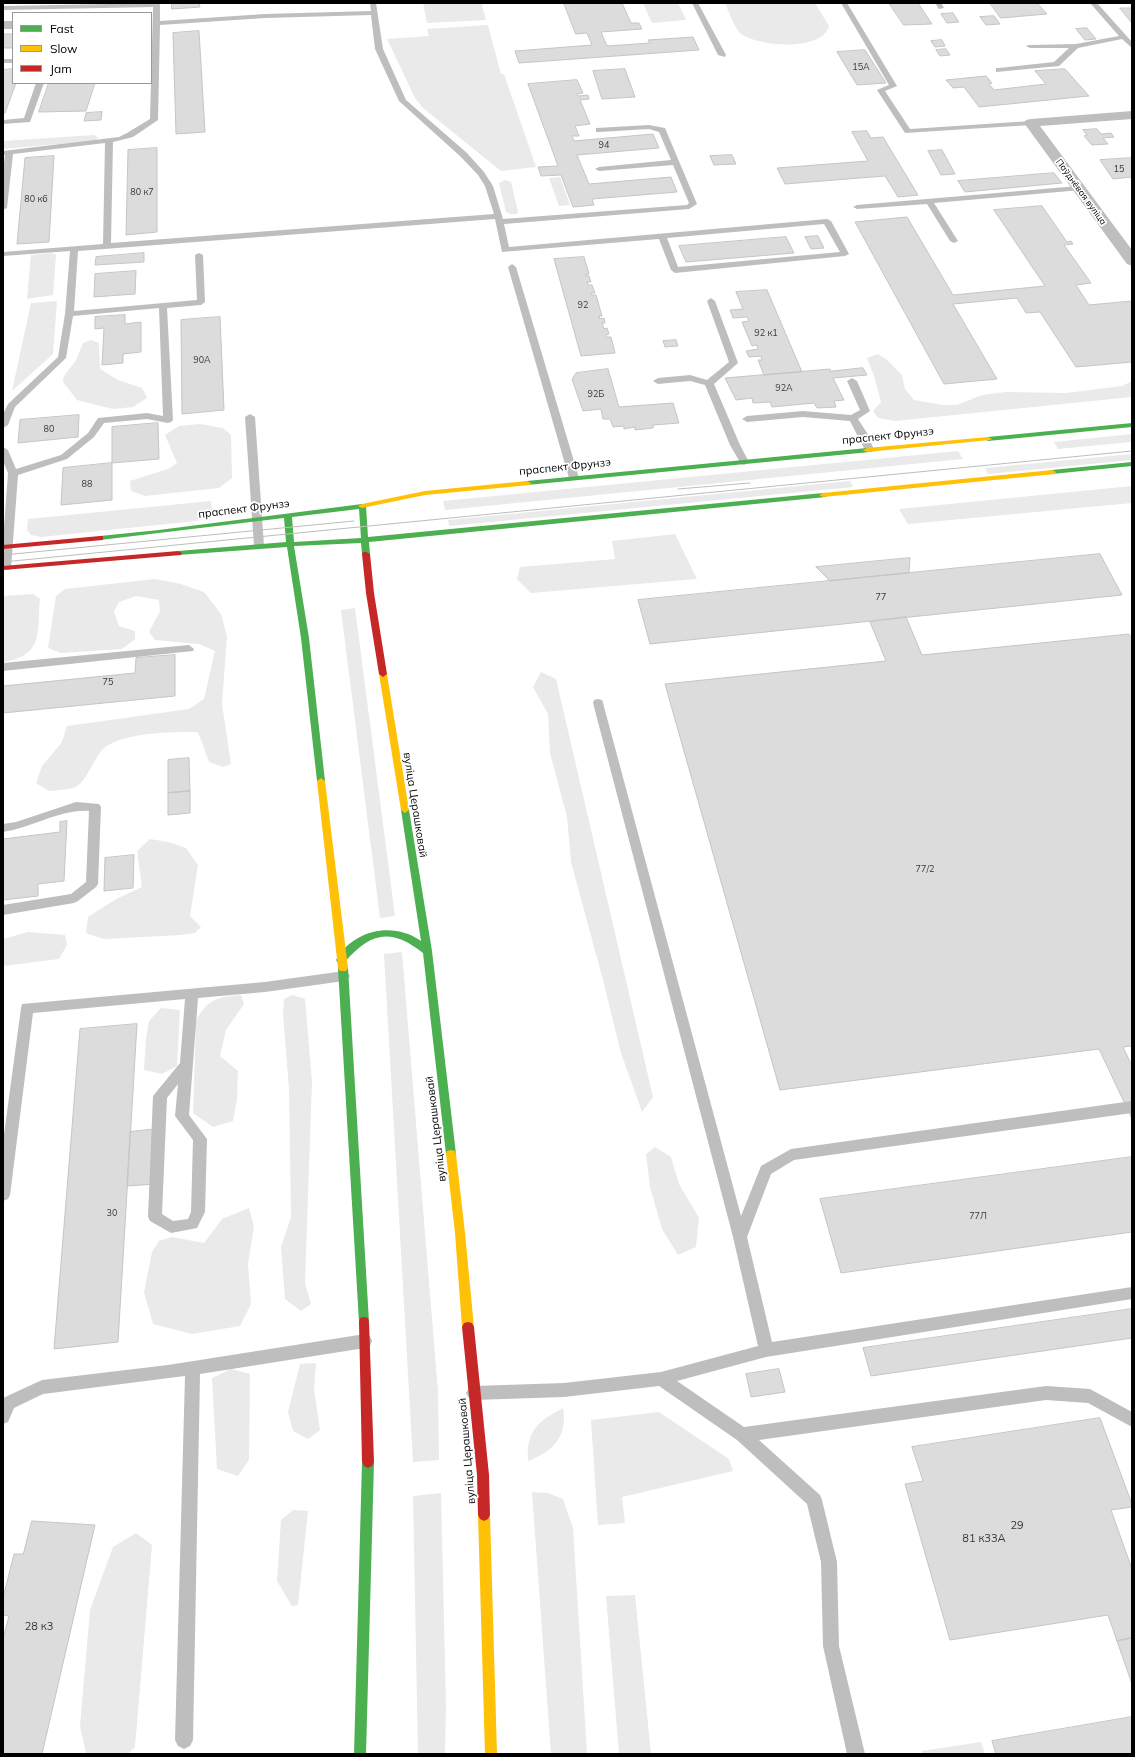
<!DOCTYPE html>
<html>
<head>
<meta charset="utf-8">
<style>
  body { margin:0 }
  #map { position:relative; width:1135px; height:1757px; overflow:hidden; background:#fff; font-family:Mulish,sans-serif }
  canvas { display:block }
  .frame { position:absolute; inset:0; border:4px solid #000; pointer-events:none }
  .legend { position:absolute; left:12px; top:12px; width:140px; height:72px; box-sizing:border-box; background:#fff; border:1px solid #999; margin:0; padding:5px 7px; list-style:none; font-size:12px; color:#000 }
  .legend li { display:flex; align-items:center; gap:8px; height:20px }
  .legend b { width:20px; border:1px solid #999 }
</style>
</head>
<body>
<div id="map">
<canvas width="1135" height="1757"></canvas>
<div class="frame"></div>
<ul class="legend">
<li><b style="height:5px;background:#4caf50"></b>Fast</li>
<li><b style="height:5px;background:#ffc107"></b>Slow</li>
<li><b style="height:5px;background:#c62828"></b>Jam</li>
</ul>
</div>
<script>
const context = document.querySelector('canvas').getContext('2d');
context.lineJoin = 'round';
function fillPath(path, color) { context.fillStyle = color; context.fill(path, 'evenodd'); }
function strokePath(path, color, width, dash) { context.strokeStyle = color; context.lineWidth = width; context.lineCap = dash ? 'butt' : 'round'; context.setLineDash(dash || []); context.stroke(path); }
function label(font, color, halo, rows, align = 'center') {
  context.font = font + ' Mulish,sans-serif'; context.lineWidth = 3.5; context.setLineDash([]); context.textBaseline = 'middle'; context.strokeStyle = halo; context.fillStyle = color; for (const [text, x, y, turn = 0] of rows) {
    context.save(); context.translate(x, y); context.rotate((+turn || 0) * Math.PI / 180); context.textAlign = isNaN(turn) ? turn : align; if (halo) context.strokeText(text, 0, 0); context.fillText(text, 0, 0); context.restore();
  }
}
fillPath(new Path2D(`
  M423 3H483L482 6 486 20 427 23Z
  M643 3H678L686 20 652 23Z
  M725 3H815L829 26C822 52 758 47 740 33 735 28 728 10 725 3Z
  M488 25 501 74H504L536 167 501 171 423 108 415 98 387 39 429 36 427 29Z
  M94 135 99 138 93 141 3 149V141Z
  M560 177 570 205 559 206 549 178Z
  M505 180 511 182 518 211 517 214H510L506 212 499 183Z
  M52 253 56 255 53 295 27 299 31 255Z
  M57 301 53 354 12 391 31 303Z
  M91 340 99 343 100 369 118 380 142 388 147 398 133 407 113 409 77 400 63 382 64 376 76 360 83 343Z
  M878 354 886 359 902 375 905 389 914 400 943 405H957L982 395 1006 392 1066 393 1122 386 1132 381V397L895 421 878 418 873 411 881 402 874 376 867 358Z
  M200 424 223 428 231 435 232 478 219 488 145 496 131 491 130 481 168 469 177 463 165 435 179 426Z
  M1132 434V442L1058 449 1054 442Z
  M958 451 963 459 445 510 443 501Z
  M1132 454V460L988 474 985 468Z
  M850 481 853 487 449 526 448 520Z
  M1132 486V503L908 524 899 509Z
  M211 501 213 517 196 521 41 537 31 535 27 530 28 519Z
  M675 534 697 579 531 593 517 579 520 567 615 559 612 541Z
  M155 579 181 584 204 592 221 614 227 636 222 704 231 764 223 767 209 762 200 737 197 732C172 732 124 732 104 748 93 758 87 784 73 788 65 790 56 790 49 791L36 783 42 766 62 742 67 726 189 709 204 699 215 651 199 644 155 640 149 632 160 611 159 600 136 596 119 602 114 612 119 626 135 631V639L122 649 61 653 48 648 56 596 65 589Z
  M33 594 40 599C37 632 44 656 3 662V596Z
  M355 608 395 916 380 918 341 610Z
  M541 672 556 679 653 1097 642 1112 621 1053 603 980 571 862 567 817 550 753 548 714 533 687Z
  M150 839 168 842 186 848 198 865 190 916 201 927 195 933 181 935 104 939 86 933 88 917 116 899 142 887 137 851Z
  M28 932 65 935 67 945 59 959 3 966V939Z
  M402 952 438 1392 439 1460 413 1462 384 954Z
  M241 995 244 1004 226 1030 220 1056 238 1071 237 1099 233 1121 213 1127 193 1113 196 1021C207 999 218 997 241 995Z
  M292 995 305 999 312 1081 305 1283 311 1304 301 1311 285 1299 281 1247 291 1217 289 1089 283 1014 284 999Z
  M161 1008 180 1010 177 1066 162 1074 144 1070 146 1038 149 1021Z
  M655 1147 671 1157 679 1184 699 1218 696 1247 678 1255 662 1229 650 1187 646 1154Z
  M249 1208 254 1227 248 1264 251 1304 240 1326 192 1334 153 1324 144 1292 152 1252 159 1241 172 1237 204 1243 222 1219Z
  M316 1363 314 1389 320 1430 308 1439 293 1431 288 1412 300 1364Z
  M231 1369 250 1374 249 1460 238 1476 217 1469 212 1378Z
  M563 1408C568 1436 553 1452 528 1461 526 1431 538 1421 563 1408Z
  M659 1412 729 1459 733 1471 622 1497 625 1523 598 1525 591 1420Z
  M532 1492 548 1493 563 1499 573 1528 587 1754H551Z
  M441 1493 446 1706 445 1754H418L413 1496Z
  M293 1510 308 1511 298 1605 292 1606 277 1581 281 1520Z
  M136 1533 152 1545 135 1747 128 1754H86L80 1726 90 1610 113 1547Z
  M635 1595 651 1754H619L606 1596Z
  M981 1742 985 1754H922V1751Z`), '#eaeaea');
const building = new Path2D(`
  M172 3H199L200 7 172 9Z
  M564 3H622L631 23H639L642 29 601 32 607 46 650 43 648 40 693 37 699 50 519 63 515 51 592 45 587 33 576 34Z
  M889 3H918L932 24 904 25Z
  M990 3H1037L1047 14 1001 18Z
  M1120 8H1132V23Z
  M953 13 959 22 947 23 941 14Z
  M994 16 1000 24 986 25 980 17Z
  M1087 28 1096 39 1085 40 1076 29Z
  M199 31 205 132 176 134 173 33Z
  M3 34H13V48H3Z
  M942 40 945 46 935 47 931 41Z
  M946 49 950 55 940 56 936 50Z
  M865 50 886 83 857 85 837 52Z
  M13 69V83H16L5 113H3V70Z
  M625 69 635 97 602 99 593 71Z
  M1065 69 1089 96 979 107 964 87 953 88 946 80 986 76 992 83 989 84 994 90 1046 84 1035 71Z
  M577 80 583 93 577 94 578 96 588 95 589 99 580 100 590 124 575 126 579 136H572L574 141 653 134 659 148 577 155 589 184 671 177 677 192 592 199 594 205 573 207 561 175 541 176 538 167 558 166 528 84Z
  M49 83H95L86 111 39 112Z
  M102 112 101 120 84 121 86 113Z
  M1097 129 1101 134 1111 133 1114 137 1103 138 1108 144 1092 145 1084 136 1087 135 1083 130Z
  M867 131 871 138 883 137 918 195 898 197 885 176 785 184 777 168 868 161 852 132Z
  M157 148V232L126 235 128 150Z
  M942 150 955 174 941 175 928 151Z
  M732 155 736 164 714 165 710 156Z
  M54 156 49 242 17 244 25 158Z
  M1132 158V177L1113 179 1100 160Z
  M1054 173 1062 183 965 192 958 181Z
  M1042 206 1067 242 1071 241 1073 244 1064 245 1091 283 1076 285 1089 305 1132 301V362L1076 367 1040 312 1026 313 1017 298 953 304 997 379 944 384 855 222 907 217 953 295 1045 286 994 210Z
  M818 236 824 248 811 249 805 237Z
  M786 237 794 253 686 262 679 246Z
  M144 253V262L95 265 96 257Z
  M584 257 589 274 585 275 586 276H589L591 282H587L588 285H592L595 293H591L592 295H596L602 316H599L600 319 604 318 605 323H602L604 329 607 328 609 334 606 335 607 337H611L615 353 581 356 554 259Z
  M136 271 135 294 94 297 95 274Z
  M767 290 802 372 764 375 758 360H762L761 356 749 357 746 351 758 349 757 345 752 346 742 322 749 321 747 317 733 318 730 310 743 309 736 292Z
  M125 315V324L141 322V352L123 354V363L102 365 104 328 95 329V317Z
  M220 317 224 410 182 414 181 320Z
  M676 340 678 346 665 347 663 341Z
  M863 368 867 375 833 378 844 400 834 401 836 407 817 408 814 403 772 407 770 402 753 403 752 398 736 400 725 378 830 369V371Z
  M608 369 619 407 673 403 679 423 653 425V428L635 430V427L624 429V426L613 427 610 419H603L601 409 583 411 572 379 576 373Z
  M79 415 78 437 18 443 20 420Z
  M158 423 159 459 112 463V427Z
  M112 463V500L61 505 63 468Z
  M1100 554 1122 595 650 644 638 600Z
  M910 558 909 573 868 577 830 581 816 567Z
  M906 617 922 655 1129 634 1132 638V1046L1123 1047 1132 1066V1119L1099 1049 780 1090 665 684 886 661 870 622Z
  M175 655V696L3 713V686L135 673 136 658Z
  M189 758 190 791 168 793V760Z
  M190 791V813L168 815V793Z
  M67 821 64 881 38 884V896L3 900V839L60 832V822Z
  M134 855 133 888 104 891 105 858Z
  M137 1024 118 1342 54 1349 80 1029Z
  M157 1129 155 1184 127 1186 130 1132Z
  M1132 1157V1232L841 1273 820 1199Z
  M1132 1309V1338L871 1376 863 1348Z
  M779 1369 785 1392 751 1397 746 1374Z
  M1100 1418 1132 1504V1507L1111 1510 1132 1569V1638L1117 1641 1108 1615 950 1640 905 1484 923 1481 912 1447Z
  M32 1521 95 1525 42 1754H3V1639L9 1616 3 1615V1598L14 1554H23Z
  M1132 1638V1684L1117 1641Z
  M1132 1717V1754H996L992 1741Z`);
fillPath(building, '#dcdcdc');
strokePath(building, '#c5c5c5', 1);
fillPath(new Path2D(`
  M160 3V21L265 14 371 11 370 3H376L383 49 406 100 467 153 484 172 493 186 503 219 687 205 689 203 673 165 599 171 595 169 599 167 671 160 659 132 649 129 599 132H596V128L649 125 665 128 697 204 689 209 504 224 509 247 827 219 831 221 849 254 845 256 675 273 671 270 659 239 502 252 495 219 78 251 74 311 197 300 195 255 199 253 203 255 205 302 201 305 167 308 173 420 171 422 168 423 147 419 104 423 94 437 67 459 18 475 11 568 10 570H3V541L8 473 3 461V447L8 450 16 469 61 455 88 433 98 418 147 413 163 416 159 308 73 316 66 358 15 407 8 425 3 428V414L8 404 58 357 65 314 70 251 3 256V252L103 244 105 143 13 154 7 208 3 210V172L5 155H3V151L119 137 127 133 150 119 153 7 3 10V6ZM371 15 375 49 399 101 461 157 478 175 485 186 494 214 111 243 113 142 133 137 158 120 160 25 265 18ZM824 224 840 252 678 267 667 238Z
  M692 3H698L726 55 725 57 718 55Z
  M841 3H847L897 86 885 91 910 129 1031 121 1035 123 1031 125 905 133 877 90 889 85Z
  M935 3H941L944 8 939 9Z
  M1090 3H1097L1132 42V48L1122 39 1078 48 1059 66 996 72V68H999L1054 62 1069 48H1030L1026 46 1028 45 1076 44 1119 36Z
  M3 59H13V63H3Z
  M36 83H44L30 122 3 124V120L24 118Z
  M1078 186H1081V190L934 203 958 241 954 243 950 241 927 204 857 209 853 207 857 205Z
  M512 264 516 267 579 478 577 480H571L569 478 508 267Z
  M711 298 715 301 738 363 714 384 740 445 749 462 744 465 741 464 730 445 705 385 690 381 658 384 653 381 658 378 690 375 707 380 729 362 707 301Z
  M852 378 857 381 870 411 858 419 867 433 874 450 872 452H866L850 421 803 417 747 422 742 419 747 416 803 411 851 415 860 410 847 381Z
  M250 414 255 417 264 546 259 549 254 546 245 417Z
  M189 645 194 649 193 651 3 671V663Z
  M598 699 602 700 603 703 741 1216 761 1166 791 1149 1132 1101V1113L794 1160 771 1174 747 1237 772 1342 1132 1287V1299L766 1357 677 1381 744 1427 1046 1386 1090 1389 1132 1412V1427L1088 1403 1046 1400 759 1440 820 1495 822 1500 837 1562 839 1646 865 1754H847L823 1646 821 1562 807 1504 737 1440 659 1386 564 1397 474 1400 469 1398 466 1393 469 1388 474 1386 564 1383 661 1372 758 1346 733 1237 593 703 594 700Z
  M76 802 99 804 101 807 98 884 96 887 78 901 74 903 3 915V905L71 894 86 882 89 811C60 809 32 828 3 832V824L16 822Z
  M344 971 348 973 350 976 348 979 344 981 265 992 198 998 189 1115 207 1139 205 1212 197 1228 171 1233 150 1221 148 1217 153 1096 180 1063 185 999 33 1013 10 1195 8 1199 3 1201V1142L21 1008 22 1004 265 982ZM178 1084 175 1116 193 1140 191 1212 188 1219 173 1221 162 1214 167 1098Z
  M365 1334 370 1336 372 1341 370 1346 365 1348 200 1374 193 1740 190 1746 184 1749 178 1746 175 1740 185 1376 43 1394 14 1408 8 1422 3 1424V1398L42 1380 168 1365Z`), '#bebebe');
fillPath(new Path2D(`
  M3 21H13V29H3Z
  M1132 111V119L1040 126 1132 250V266L1127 264 1024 123 1026 120 1031 119Z`), '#bebebe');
fillPath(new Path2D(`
  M1132 423V427L988 441 984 439 988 437Z
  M867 448 871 450 870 452 527 485 523 483 527 481Z
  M1132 462V466L1052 474 1048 472 1052 470Z
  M823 493 827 495 826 497 369 542 370 554 366 556 362 554 361 543 294 546 309 638 325 781 321 784 317 781 301 638 287 547 178 555 174 553 178 551 286 542 284 518 100 540 96 538 100 536 159 530 362 504 366 506 368 537ZM359 509 361 538 294 542 292 517Z
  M405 807 409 810 432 951 456 1154 455 1157 451 1158 447 1157 446 1154 423 953C390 927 370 933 344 963H338L336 960C353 930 393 921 421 941L401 810Z
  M343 964 346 965 348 968 369 1322 368 1326 364 1327 360 1326 359 1322 338 968 340 965Z
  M368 1456 372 1458 374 1462 366 1754H354L362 1462 364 1458Z`), '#4caf50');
fillPath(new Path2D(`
  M988 437 992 439 990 440 867 452 863 450 867 448Z
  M1052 470 1056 472 1055 474 823 497 819 495 823 493Z
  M527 481 531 483 530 485 425 495 362 508 358 506 362 504 425 491Z
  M383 671 387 674 409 810 405 813 401 810 379 674Z
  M321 778 325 781 348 968 346 971H340L338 968 317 781Z
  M451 1150 455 1151 456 1154 465 1233 474 1327 472 1331 468 1332 464 1331 462 1327 455 1233 446 1154 447 1151Z
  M484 1509 488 1511 490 1515 497 1754H485L478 1515 480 1511Z`), '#ffc107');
fillPath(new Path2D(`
  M100 536H103V540L3 549V545Z
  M178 551 182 553 181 555 3 570V566Z
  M363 552H366L370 554 374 593 387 674 383 677 379 674 366 593 362 554Z
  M364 1317 368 1318 369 1322 374 1462 372 1466 368 1468 364 1466 362 1462 359 1322 360 1318Z
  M468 1322 472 1323 474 1327 489 1475 490 1515 488 1519 484 1521 480 1519 478 1515 477 1475 462 1327 464 1323Z`), '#c62828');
strokePath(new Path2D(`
  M678 489 750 483
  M3 555 354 521
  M3 562 1132 451`), '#bdbdbd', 1);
label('9px', '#373737', null, [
  ["15А",861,67],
  ["94",604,145],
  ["15",1119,169],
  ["80 к7",142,192],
  ["80 к6",36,199],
  ["92",583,305],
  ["92 к1",766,333],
  ["90А",202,360],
  ["92А",784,388],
  ["92Б",596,394],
  ["80",49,429],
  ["88",87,484],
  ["77",881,597],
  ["75",108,682],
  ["77/2",925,869],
  ["30",112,1213],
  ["77Л",978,1216]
]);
label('9px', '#000', '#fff', [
  ["Паўднёвая вуліца",1081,192,54]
]);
label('11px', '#000', '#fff', [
  ["праспект Фрунзэ",888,436,-6],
  ["праспект Фрунзэ",565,467,-6],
  ["праспект Фрунзэ",244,509,-7],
  ["вуліца Церашковай",415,805,81],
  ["вуліца Церашковай",436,1129,-97],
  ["вуліца Церашковай",467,1451,-95]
]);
label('11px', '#373737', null, [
  ["29",1017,1526],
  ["81 к33А",984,1539],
  ["28 к3",39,1627]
]);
</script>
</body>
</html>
